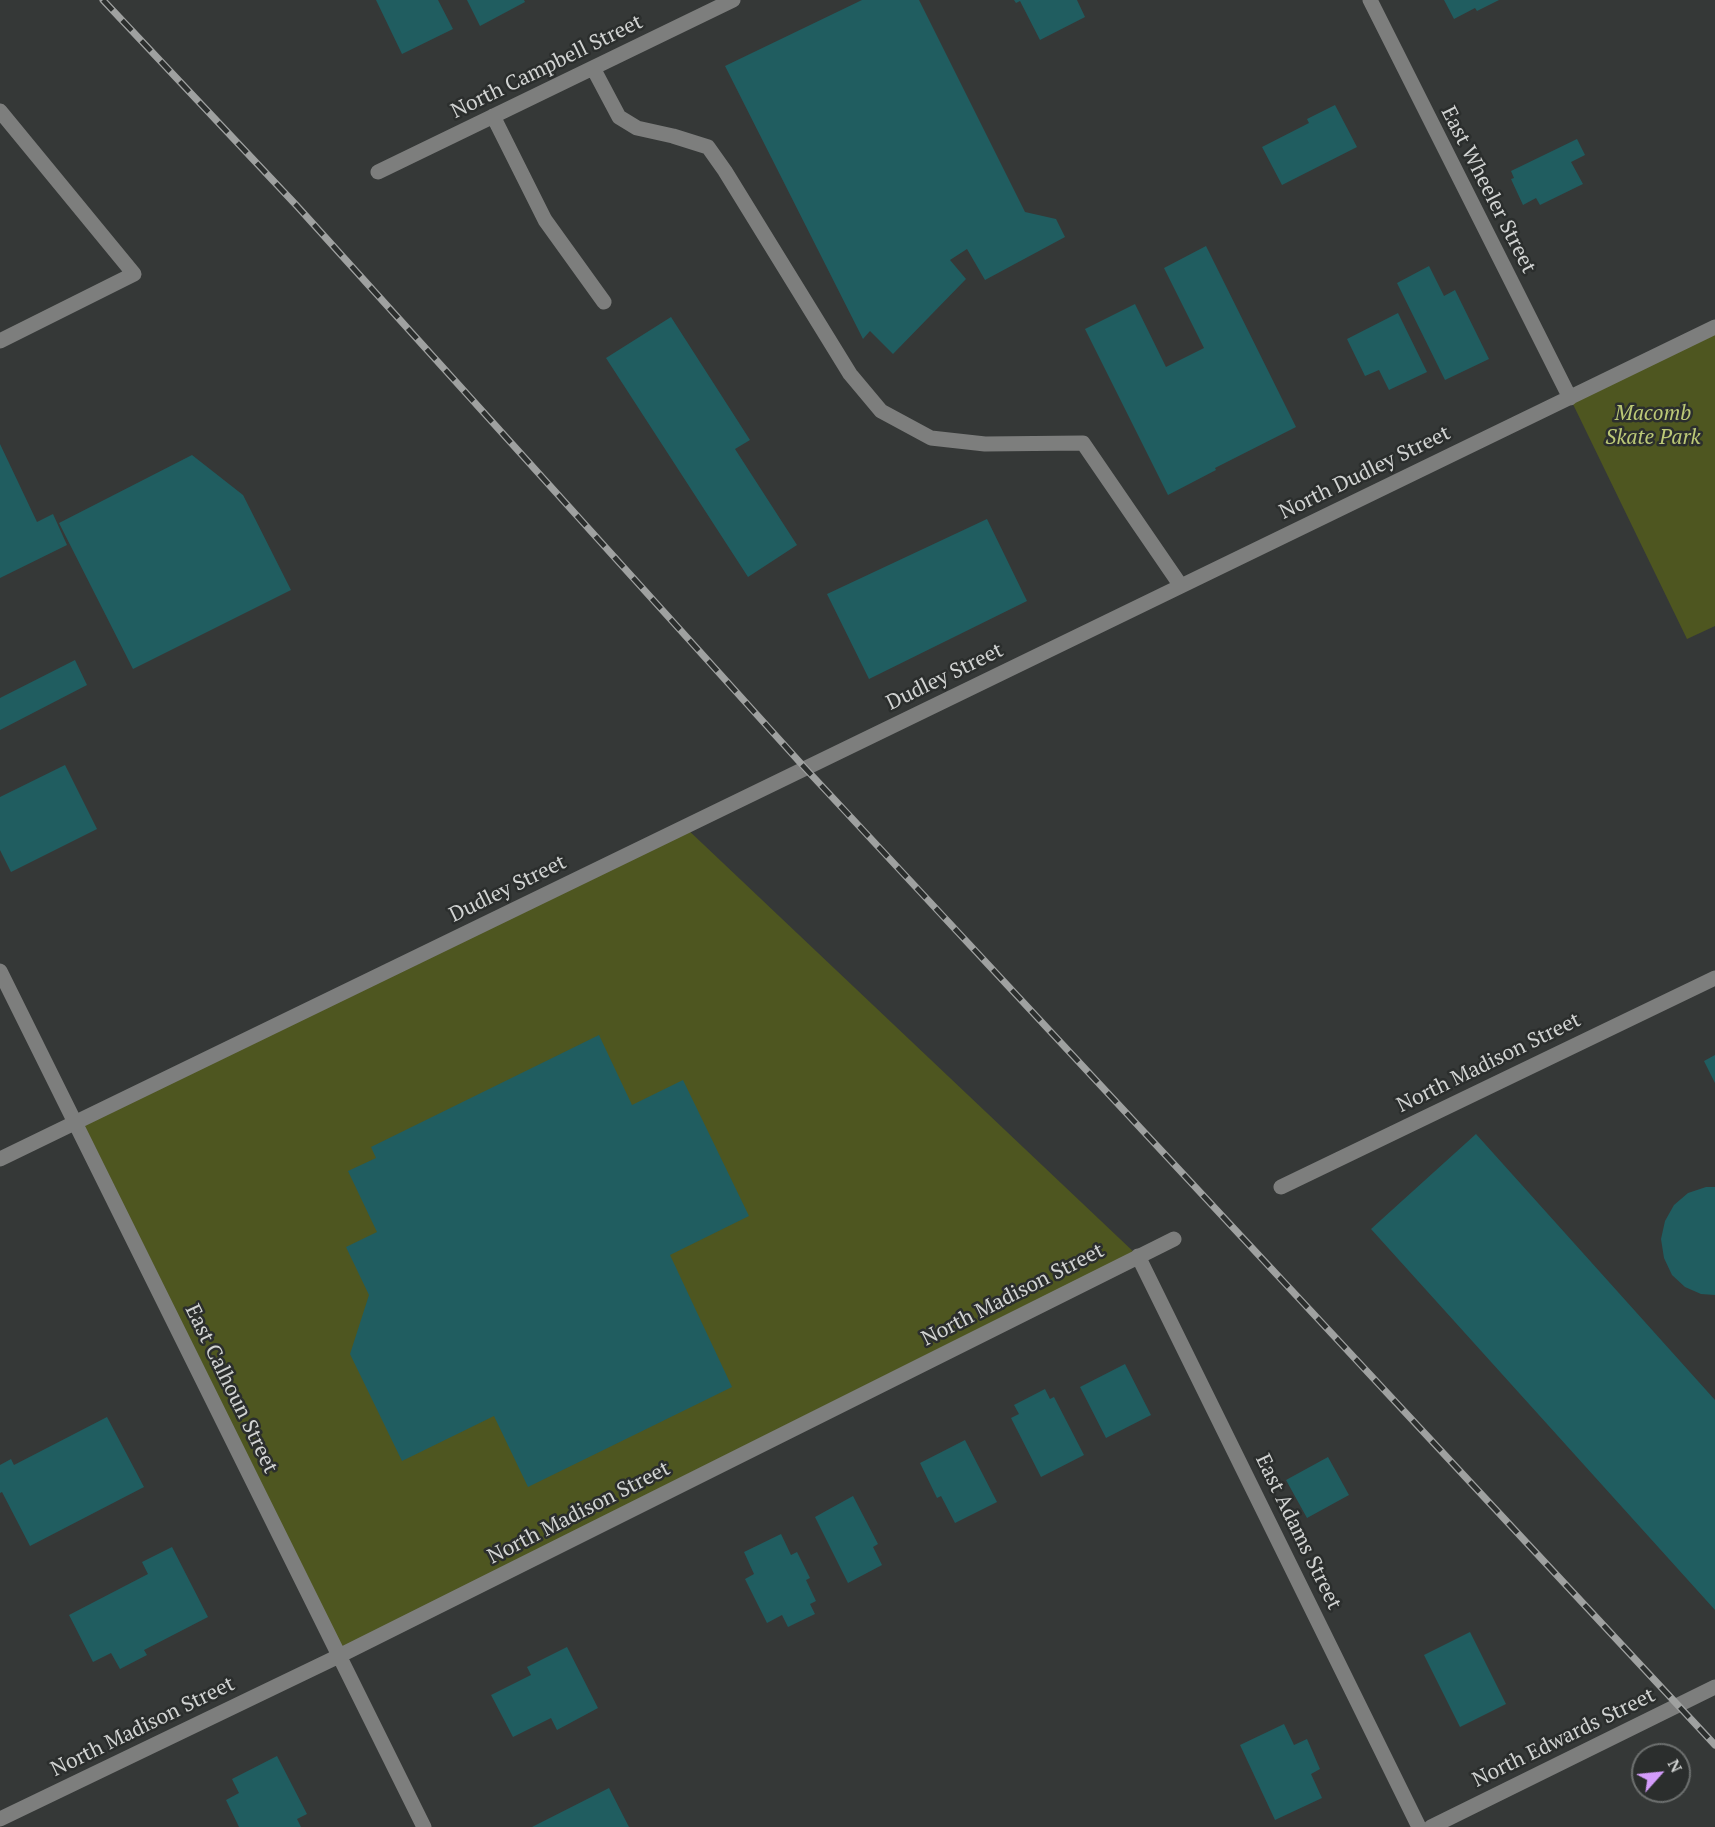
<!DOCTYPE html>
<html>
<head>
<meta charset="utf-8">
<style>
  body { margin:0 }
  #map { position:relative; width:1715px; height:1827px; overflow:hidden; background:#353837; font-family:"PT Serif",serif }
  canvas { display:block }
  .north { position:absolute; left:1631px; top:1743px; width:60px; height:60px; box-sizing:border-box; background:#2b2e2d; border:2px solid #6d706f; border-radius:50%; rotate:63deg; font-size:16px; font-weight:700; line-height:24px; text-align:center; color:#d1d3d2 }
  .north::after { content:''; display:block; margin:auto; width:21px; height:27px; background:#d49cfb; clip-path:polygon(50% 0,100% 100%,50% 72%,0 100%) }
</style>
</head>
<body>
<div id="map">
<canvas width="1715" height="1827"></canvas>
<div class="north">N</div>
</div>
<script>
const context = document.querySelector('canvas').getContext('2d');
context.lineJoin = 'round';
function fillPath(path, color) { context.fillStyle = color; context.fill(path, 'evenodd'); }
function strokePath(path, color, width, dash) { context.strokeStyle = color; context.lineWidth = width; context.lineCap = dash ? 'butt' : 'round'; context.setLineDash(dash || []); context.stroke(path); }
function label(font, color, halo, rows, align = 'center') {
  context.font = font + ' "PT Serif",serif'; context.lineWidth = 5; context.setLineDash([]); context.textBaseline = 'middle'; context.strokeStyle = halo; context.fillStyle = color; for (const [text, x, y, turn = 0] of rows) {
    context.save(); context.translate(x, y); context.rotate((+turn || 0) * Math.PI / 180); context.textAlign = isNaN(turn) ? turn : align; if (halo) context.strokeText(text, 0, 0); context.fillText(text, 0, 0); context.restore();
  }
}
fillPath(new Path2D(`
  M1715 327V626L1687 639 1570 398Z
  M685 827 1138 1256 339 1656 76 1122Z`), '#4e5620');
fillPath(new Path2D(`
  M376 0H438L453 29 402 54Z
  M467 0H524L525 2 480 26Z
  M862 0H919L1025 212 1056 219 1065 237 985 280 967 249 950 260 966 279 893 354 870 331 863 339 725 66Z
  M1014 0H1077L1085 17 1040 40 1020 1 1016 3Z
  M1444 0H1499L1477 11 1475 8 1454 19Z
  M1335 105 1357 147 1282 185 1262 147 1309 123 1307 119Z
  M1577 139 1585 155 1571 162 1583 184 1540 205 1536 198 1523 205 1511 179 1514 178 1511 171Z
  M1206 246 1296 427 1215 468 1216 470 1168 495 1085 329 1135 304 1166 367 1204 348 1164 268Z
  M1429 266 1444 296 1455 290 1489 359 1445 380 1397 283Z
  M1398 313 1427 372 1389 390 1379 370 1365 376 1347 339Z
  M671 317 750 440 735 449 797 545 748 577 606 358Z
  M0 444 37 522 53 514 67 545 0 578Z
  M192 455 243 495 291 590 133 669 59 523Z
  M987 519 1027 601 869 679 827 594Z
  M75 660 87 685 0 730V698Z
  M65 765 97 829 11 872 0 850V797Z
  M599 1035 632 1105 683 1080 749 1216 670 1255 732 1387 528 1487 494 1416 402 1461 350 1354 369 1295 346 1247 377 1232 348 1171 376 1158 371 1147Z
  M1715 1055V1083L1704 1061Z
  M1476 1134 1715 1400V1610L1371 1229Z
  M1706 1187H1715V1295L1701 1294 1685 1287 1672 1275 1664 1258 1661 1239 1665 1221 1674 1205 1688 1193Z
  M1125 1364 1151 1415 1106 1438 1080 1387Z
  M1045 1389 1050 1399 1054 1397 1084 1455 1041 1477 1011 1418 1019 1414 1014 1405Z
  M107 1417 144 1487 30 1546 2 1492 0 1493V1465L11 1459 14 1465Z
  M965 1440 997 1502 955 1523 941 1496 937 1498 920 1463Z
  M1328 1457 1349 1495 1307 1518 1286 1480Z
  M853 1496 878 1544 873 1547 882 1565 848 1583 815 1517Z
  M781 1534 791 1555 797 1552 810 1578 806 1580 816 1601 810 1604 815 1614 788 1627 782 1615 767 1623 745 1579 754 1574 744 1552Z
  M172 1547 208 1617 144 1650 147 1655 120 1669 111 1653 93 1662 69 1615 148 1574 142 1562Z
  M1470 1632 1506 1704 1460 1727 1424 1655Z
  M567 1647 598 1708 557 1730 551 1718 513 1737 491 1695 531 1675 527 1667Z
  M1284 1724 1294 1745 1307 1739 1320 1769 1311 1774 1322 1798 1275 1820 1240 1745Z
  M277 1756 307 1814 297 1819 301 1827H239L226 1800 239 1793 232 1779Z
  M609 1788 629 1827H532Z`), '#205d60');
strokePath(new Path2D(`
  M1370 0 1570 398
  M593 68 619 117 637 128 673 136 708 147 725 171 850 374 881 411 931 438 985 444 1083 443 1181 586
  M0 111 134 274 0 341
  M493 116 545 220 604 302
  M378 172 733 0
  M0 971 424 1827
  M0 1159 1715 327
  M1281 1187 1715 978
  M1138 1256 1419 1827
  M0 1819 339 1656 1174 1239
  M1431 1827 1715 1687`), '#7d7e7d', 15);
const rail = new Path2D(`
  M103 0 297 206 805 768 1715 1745`);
strokePath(rail, '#9fa1a0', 7);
strokePath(rail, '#2b2e2d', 4.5, [14]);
label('21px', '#d1d3d2', '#2b2e2d', [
  ["North Campbell Street",547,67,-26],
  ["East Wheeler Street",1488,190,63],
  ["North Dudley Street",1365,473,-26],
  ["Dudley Street",945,677,-26],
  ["Dudley Street",508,889,-26],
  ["North Madison Street",1489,1063,-26],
  ["North Madison Street",1013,1295,-27],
  ["East Calhoun Street",231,1389,64],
  ["North Madison Street",579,1513,-27],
  ["East Adams Street",1298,1532,64],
  ["North Madison Street",143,1727,-26],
  ["North Edwards Street",1564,1738,-26]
]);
label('italic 21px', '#bcc977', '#2b2e2d', [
  ["Macomb",1653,414],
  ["Skate Park",1653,438]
]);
</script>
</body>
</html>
